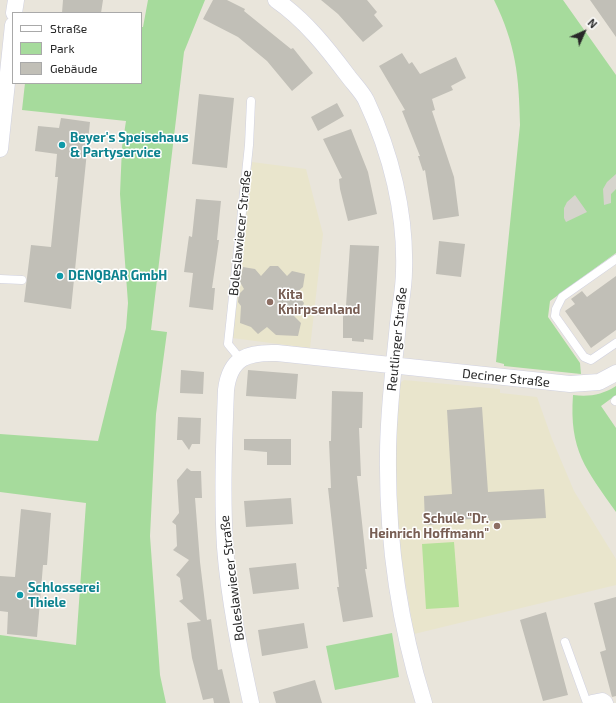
<!DOCTYPE html>
<html>
<head>
<meta charset="utf-8">
<style>
  body { margin:0 }
  #map { position:relative; width:616px; height:703px; overflow:hidden; background:#e9e5db; font-family:"Exo 2",sans-serif }
  canvas { display:block }
  .legend { position:absolute; left:12px; top:12px; width:130px; height:72px; box-sizing:border-box; background:#fff; border:1px solid #a9a9a9; margin:0; padding:5px 7px; list-style:none; font-size:12px; color:#282828 }
  .legend li { display:flex; align-items:center; gap:8px; height:20px }
  .legend b { width:20px; border:1px solid #a9a9a9 }
  .north { position:absolute; left:564px; top:12px; width:40px; height:40px; -webkit-text-stroke:3px #fff; paint-order:stroke; rotate:45deg; font-size:11px; font-weight:700; line-height:16px; text-align:center; color:#282828 }
  .north::after { content:''; display:block; margin:auto; width:14px; height:18px; background:#282828; clip-path:polygon(50% 0,100% 100%,50% 72%,0 100%) }
</style>
</head>
<body>
<div id="map">
<canvas width="616" height="703"></canvas>
<ul class="legend">
<li><b style="height:5px;background:#fff"></b>Straße</li>
<li><b style="height:11px;background:#a6db9c"></b>Park</li>
<li><b style="height:11px;background:#c1bfb7"></b>Gebäude</li>
</ul>
<div class="north">N</div>
</div>
<script>
const context = document.querySelector('canvas').getContext('2d');
context.lineJoin = 'round';
function fillPath(path, color) { context.fillStyle = color; context.fill(path, 'evenodd'); }
function strokePath(path, color, width, dash) { context.strokeStyle = color; context.lineWidth = width; context.lineCap = dash ? 'butt' : 'round'; context.setLineDash(dash || []); context.stroke(path); }
function label(font, color, halo, rows, align = 'center') {
  context.font = font + ' "Exo 2",sans-serif'; context.lineWidth = 3; context.setLineDash([]); context.textBaseline = 'middle'; context.strokeStyle = halo; context.fillStyle = color; for (const [text, x, y, turn = 0] of rows) {
    context.save(); context.translate(x, y); context.rotate((+turn || 0) * Math.PI / 180); context.textAlign = isNaN(turn) ? turn : align; if (halo) context.strokeText(text, 0, 0); context.fillText(text, 0, 0); context.restore();
  }
}
fillPath(new Path2D(`
  M252 162 306 169 323 234 310 348 232 338Z
  M404 380 500 389V393L537 397 552 439 574 491 616 559V585L414 634 400 549 396 502 395 448 400 383Z`), '#e9e5cc');
fillPath(new Path2D(`
  M148 0H205L184 52 151 330 167 332 156 414 150 536 160 675 166 703H0V635L76 645 86 503 0 492V434L98 441 126 328 128 303 120 194 122 147 126 121 22 110 25 83H141V27H143Z
  M494 0H563L616 75V253L550 301 548 317 580 363 581 374 504 366V364L496 362 520 125C519 76 516 45 494 0Z
  M616 386V395L601 406 616 428V512C586 469 569 451 573 395 589 397 602 395 616 386Z
  M392 633 399 677 335 690 326 646Z`), '#a6db9c');
fillPath(new Path2D(`
  M454 542 459 607 426 609 422 544Z`), '#b6e199');
fillPath(new Path2D(`
  M616 174V189L611 194V203L604 205 603 189 607 182Z
  M575 195 587 212 566 222 564 218V208L567 202Z`), '#d6d4cd');
fillPath(new Path2D(`
  M63 0H103L101 13H62Z
  M213 0H227L245 9 244 11 291 49 293 48 313 73 292 91 267 61 238 37 203 19Z
  M321 0H367L377 12 374 15 383 26 363 42 338 14Z
  M590 0H616V37Z
  M402 53 409 64 412 62 420 74 456 57 466 78 451 86 453 90 432 99 435 110 432 111 454 177 459 216 433 220 425 170 423 171 418 156H420L402 111 405 110 379 66Z
  M199 94 234 98 227 168 192 164Z
  M337 103 344 116 318 131 311 117Z
  M61 118 90 122 71 309 24 302 31 245 51 247 58 177H55L57 154 35 151 38 126 59 128Z
  M351 129 368 172 377 214 348 221 340 189 339 179 342 178 323 139Z
  M196 199 221 201 217 240H219L212 288H215L213 310 189 307 193 273 184 272 189 236 192 237Z
  M439 241 465 244 461 277 436 274Z
  M350 245 379 246 373 340 364 339V342L352 341V338H343V318L344 306H346Z
  M270 266H278L287 276 292 271 305 274 303 287 296 293 304 303 302 308 294 316 301 323 298 336 276 335 267 327 258 334 251 327 240 323 241 306 238 302 239 294 244 289 240 282 243 267 255 269 261 276Z
  M616 276V330L591 348 565 311 575 304 571 299 582 291 587 297Z
  M181 370 204 372 203 394 180 393Z
  M248 370 298 374 296 399 246 396Z
  M332 391 363 392 362 428H359L361 476H357L367 569H365L373 617 343 622 337 587H339L328 488H331L329 441H331Z
  M482 407 488 492 544 489 546 518 489 521V518L454 520V523L425 525 424 496 452 494 447 410Z
  M178 417 201 418 200 444H192L189 450 182 440H177Z
  M244 439H291V465H267V452L244 450Z
  M187 468 191 471H201L202 498H195L200 562 207 620 211 619 218 670 222 669 230 703H214L213 698 203 700 192 658 187 623 201 621 179 601 183 599 180 578 176 575 189 560 173 550 177 546 176 525 172 522 179 513 177 480Z
  M291 498 293 524 246 527 244 501Z
  M21 509 51 513 47 565H43L37 637 7 634 8 612 0 611V576L15 577Z
  M296 563 299 589 253 594 249 568Z
  M616 597V696L612 697 600 652 606 650 594 603Z
  M546 612 568 695 543 701 520 620Z
  M304 623 308 648 262 656 258 630Z
  M315 680 322 703H276L273 692Z`), '#c1bfb7');
const lane = new Path2D(`
  M616 259 562 297 556 309 555 316 584 357 591 360 616 343
  M0 279 22 280
  M241 360 228 344 249 145 251 101
  M615 401 616 400
  M565 642 587 703`);
const street = new Path2D(`
  M276 0C305 20 327 48 348 76 354 84 362 92 366 100 391 153 406 213 404 271 404 289 400 306 398 324 394 367 388 411 388 455 387 538 399 623 424 703
  M14 13 16 0
  M0 149 13 25
  M251 703C240 652 229 600 225 547 222 495 224 442 226 390 230 357 248 352 277 353L570 384 599 382 616 373
  M592 703 602 701 605 703`);
strokePath(lane, '#d0d1e0', 9);
strokePath(street, '#d0d1e0', 17);
strokePath(lane, '#fff', 8);
strokePath(street, '#fff', 16);
for (const [x, y, r, color] of [
  [62,145,4,"#0f9aa8"],
  [60,276,4,"#0f9aa8"],
  [270,302,4,"#8d6e63"],
  [497,526,4,"#8d6e63"],
  [20,595,4,"#0f9aa8"]
]) { const dot = new Path2D(); dot.arc(x, y, r, 0, 2 * Math.PI); context.fillStyle = color; context.fill(dot); strokePath(dot, '#fff', 1.5); }
label('bold 13px', '#0d838f', '#fff', [
  ["Beyer's Speisehaus",70,138],
  ["& Partyservice",70,153],
  ["DENQBAR GmbH",68,276],
  ["Schlosserei",28,588],
  ["Thiele",28,603]
], 'left');
label('13px', '#282828', '#fff', [
  ["Boleslawiecer Straße",240,233,-84],
  ["Reutlinger Straße",397,339,-84],
  ["Deciner Straße",506,378,6],
  ["Boleslawiecer Straße",232,578,-97]
]);
label('bold 13px', '#785e54', '#fff', [
  ["Kita",278,295],
  ["Knirpsenland",278,310],
  ["Schule \"Dr.",489,519,"right"],
  ["Heinrich Hoffmann\"",489,534,"right"]
], 'left');
</script>
</body>
</html>
